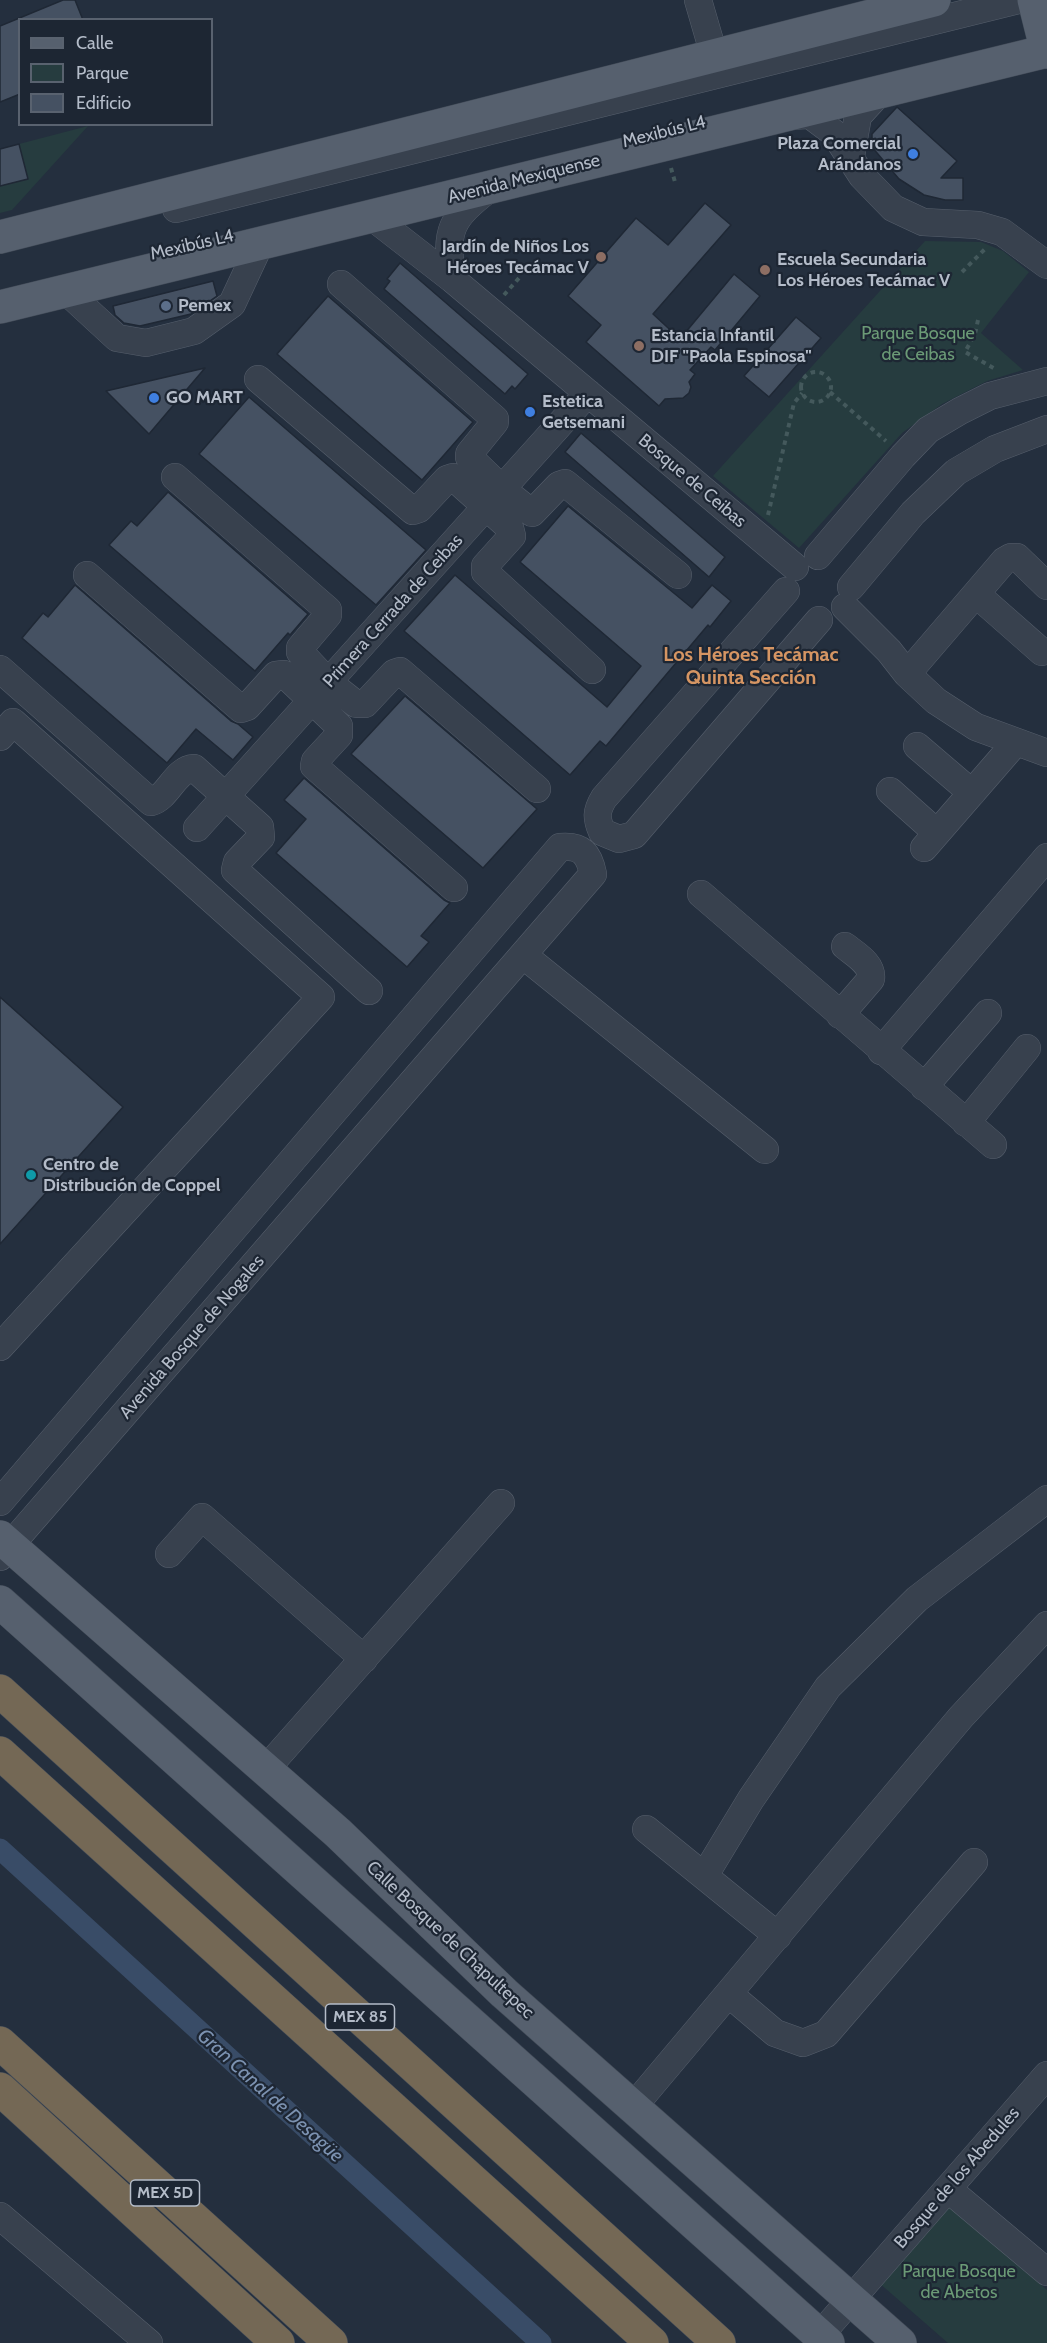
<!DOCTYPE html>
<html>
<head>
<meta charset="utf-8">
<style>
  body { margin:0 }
  #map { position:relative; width:1047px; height:2343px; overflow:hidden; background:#242f3e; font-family:Cabin,sans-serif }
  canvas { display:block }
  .legend { position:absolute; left:18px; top:18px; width:195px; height:108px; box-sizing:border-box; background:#1d2633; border:2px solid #59626f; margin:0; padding:8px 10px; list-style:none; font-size:18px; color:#b4bcc9 }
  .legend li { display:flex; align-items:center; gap:12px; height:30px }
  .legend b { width:30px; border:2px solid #59626f }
</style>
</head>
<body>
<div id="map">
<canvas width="1047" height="2343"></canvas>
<ul class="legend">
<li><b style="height:8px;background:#56606e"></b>Calle</li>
<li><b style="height:16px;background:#263c3f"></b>Parque</li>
<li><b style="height:16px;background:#455162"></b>Edificio</li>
</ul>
</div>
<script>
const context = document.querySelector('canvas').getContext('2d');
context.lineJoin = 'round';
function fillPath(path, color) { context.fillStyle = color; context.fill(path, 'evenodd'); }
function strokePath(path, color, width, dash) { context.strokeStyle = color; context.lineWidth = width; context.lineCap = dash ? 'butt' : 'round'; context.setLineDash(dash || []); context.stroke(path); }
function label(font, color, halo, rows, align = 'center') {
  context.font = font + ' Cabin,sans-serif'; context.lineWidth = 4.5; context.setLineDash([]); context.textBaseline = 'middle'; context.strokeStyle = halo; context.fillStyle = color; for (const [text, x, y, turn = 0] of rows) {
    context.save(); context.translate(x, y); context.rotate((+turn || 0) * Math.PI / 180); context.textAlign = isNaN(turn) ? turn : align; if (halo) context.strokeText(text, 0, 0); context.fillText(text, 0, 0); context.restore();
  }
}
fillPath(new Path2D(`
  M88 126 12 210 0 213V186L28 179 19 144Z
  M925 241 981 242 1003 251 1029 272 981 333 1023 370 987 381 942 404 902 433 799 548 713 476Z
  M949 2203 1047 2290V2343H948L878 2282Z`), '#263c3f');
strokePath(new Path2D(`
  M0 1849 541 2343`), '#394c67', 21);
const building = new Path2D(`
  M63 0H75L83 20H20V94L0 102V26Z
  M897 107 957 161 941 178H963V200H945L924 195 899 179 872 147V134Z
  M19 144 28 179 0 186V149Z
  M705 203 731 225 653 314 680 339 734 274 760 296 715 350 711 347 690 370 695 374 689 382 691 387 689 393 683 398 665 399 659 406 586 342 601 325 568 296 636 218 668 245Z
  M400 263 528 374 515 389 512 386 505 394 384 289 390 281 387 279Z
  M213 281 217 296 191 314 140 326 124 323 115 315 113 306Z
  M328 296 473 422 422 480 277 354Z
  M796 317 821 338 769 397 744 376Z
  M205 368 149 434 106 391Z
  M249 397 426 550 376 605 199 454Z
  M581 433 725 557 709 577 565 452Z
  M168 492 308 614 290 635 288 633 255 671 109 545 131 521 137 526Z
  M568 506 692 608 712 585 731 601 710 627 708 625 606 746 600 741 570 775 404 631 455 575 607 707 641 666 520 562Z
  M75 585 231 721 238 724 253 737 233 760 196 729 167 763 22 638 43 613 48 617Z
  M405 696 537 809 483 868 351 754Z
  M304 778 444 900 450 903 421 936 429 942 407 967 276 853 306 819 284 800Z
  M0 997 123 1107 0 1244Z`);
fillPath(building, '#455162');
strokePath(building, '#1f2835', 1.5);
const minor = new Path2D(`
  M698 0 714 55
  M788 116 810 115 834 133 862 176 893 208 923 222 978 225 1002 232 1047 265
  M851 156 858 116 879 93
  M176 209 1019 0
  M371 216 452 279 795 567
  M452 279C445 229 450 219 490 188
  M341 284 495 419V422L469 454V457L502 489 532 513 559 485 565 483 678 575
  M66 291 117 338 146 343 194 331 232 304 260 244
  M258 379 413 511 419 509 447 479 453 477 510 528 512 536 485 566V572L592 670
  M175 477 328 610V615L300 648V652L328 682 356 704H365L394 673 400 671 537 789
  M818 556 903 456 928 430 960 411 990 396 1047 381
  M87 575 241 709 247 707 276 675 284 674 339 726V735L315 761 314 766 454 888
  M851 587 913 513 956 472 995 449 1047 429
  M786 591 604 798C596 811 596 818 602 832L619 839 634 835 819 620
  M976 594 1042 652
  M845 607 889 651 907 674 936 701 976 727 1047 753
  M0 669 151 802C168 798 175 769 194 768L260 827 261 837 237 862 235 870 369 991
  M907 674 1004 561 1011 557H1017L1047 586
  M0 737 13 722 321 997 0 1347
  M917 746 972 793
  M890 791 937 833
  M197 828 588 393
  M924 848 1016 742
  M701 894 993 1145
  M523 955 765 1150
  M840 1015 871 979C873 964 856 955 845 946
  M881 1051 1047 857
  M924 1087 988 1013
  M966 1123 1027 1048
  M0 1502 560 847C582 845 589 854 593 874L0 1557
  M169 1554 202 1517 364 1659
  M265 1770 501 1503
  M646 1829 778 1936
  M705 1875 751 1799 828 1687 917 1599 1047 1499
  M729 1994 775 2033 803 2043 826 2034 974 1862
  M633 2107 961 1717 1047 1625
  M948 2189 1047 2272
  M0 2216 149 2343
  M820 2335 1047 2075`);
const major = new Path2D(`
  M1034 0 1047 52
  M0 237 934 0
  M0 307 1047 51
  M0 1537 338 1833 504 1993 900 2343
  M0 1602 828 2343`);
const highway = new Path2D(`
  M0 1691 719 2343
  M0 1753 652 2343
  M0 2043 331 2343
  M0 2089 278 2343`);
strokePath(minor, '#565f6c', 28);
strokePath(major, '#414a57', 34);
strokePath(highway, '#434c59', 34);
strokePath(new Path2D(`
  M671 168 675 182
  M962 272 985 249
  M504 295 519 278
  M978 320 975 334 965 352 997 370
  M801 387a15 15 0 1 1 30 0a15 15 0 1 1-30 0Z
  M830 392 886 441
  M768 515 794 403 802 393`), '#44595c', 4, [4.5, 4.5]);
strokePath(minor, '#38414e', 27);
strokePath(major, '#56606e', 33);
strokePath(highway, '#746855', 33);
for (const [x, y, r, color] of [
  [913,154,6,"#3f7fe0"],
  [601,257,6,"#8d6e63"],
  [765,270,6,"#8d6e63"],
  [166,306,6,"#5c6f8a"],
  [639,346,6,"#8d6e63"],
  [154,398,6,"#3f7fe0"],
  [530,412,6,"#3f7fe0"],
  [31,1175,6,"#0f9aa8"]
]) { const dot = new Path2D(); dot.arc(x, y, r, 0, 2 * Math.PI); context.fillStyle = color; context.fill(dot); strokePath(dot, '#1d2633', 2); }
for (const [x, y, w] of [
  [360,2017,69],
  [165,2193,69]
]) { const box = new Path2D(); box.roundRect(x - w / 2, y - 13, w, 26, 4.5); context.fillStyle = '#1d2633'; context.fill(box); strokePath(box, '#b4bcc9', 1.5); }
label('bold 16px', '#b4bcc9', null, [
  ["MEX 85",360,2017],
  ["MEX 5D",165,2193]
]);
label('18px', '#b4bcc9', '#1d2633', [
  ["Mexibús L4",664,132,-14],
  ["Avenida Mexiquense",524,179,-14],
  ["Mexibús L4",192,245,-13],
  ["Bosque de Ceibas",692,481,40],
  ["Primera Cerrada de Ceibas",393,611,-48],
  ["Avenida Bosque de Nogales",192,1337,-49],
  ["Calle Bosque de Chapultepec",450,1940,43],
  ["Bosque de los Abedules",957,2178,-49]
]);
label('bold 18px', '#b4bcc9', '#1d2633', [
  ["Plaza Comercial",901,144,"right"],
  ["Arándanos",901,165,"right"],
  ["Jardín de Niños Los",589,247,"right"],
  ["Héroes Tecámac V",589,268,"right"],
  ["Escuela Secundaria",777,260],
  ["Los Héroes Tecámac V",777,281],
  ["Pemex",178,306],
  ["Estancia Infantil",651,336],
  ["DIF \"Paola Espinosa\"",651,357],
  ["GO MART",166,398],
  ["Estetica",542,402],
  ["Getsemani",542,423],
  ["Centro de",43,1165],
  ["Distribución de Coppel",43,1186]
], 'left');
label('18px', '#6b9a76', '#1d2633', [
  ["Parque Bosque",918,334],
  ["de Ceibas",918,355],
  ["Parque Bosque",959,2272],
  ["de Abetos",959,2293]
]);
label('bold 20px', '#d59563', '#1d2633', [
  ["Los Héroes Tecámac",751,655],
  ["Quinta Sección",751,678]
]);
label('italic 20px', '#7c92b1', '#1d2633', [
  ["Gran Canal de Desagüe",270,2096,42]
]);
</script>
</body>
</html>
